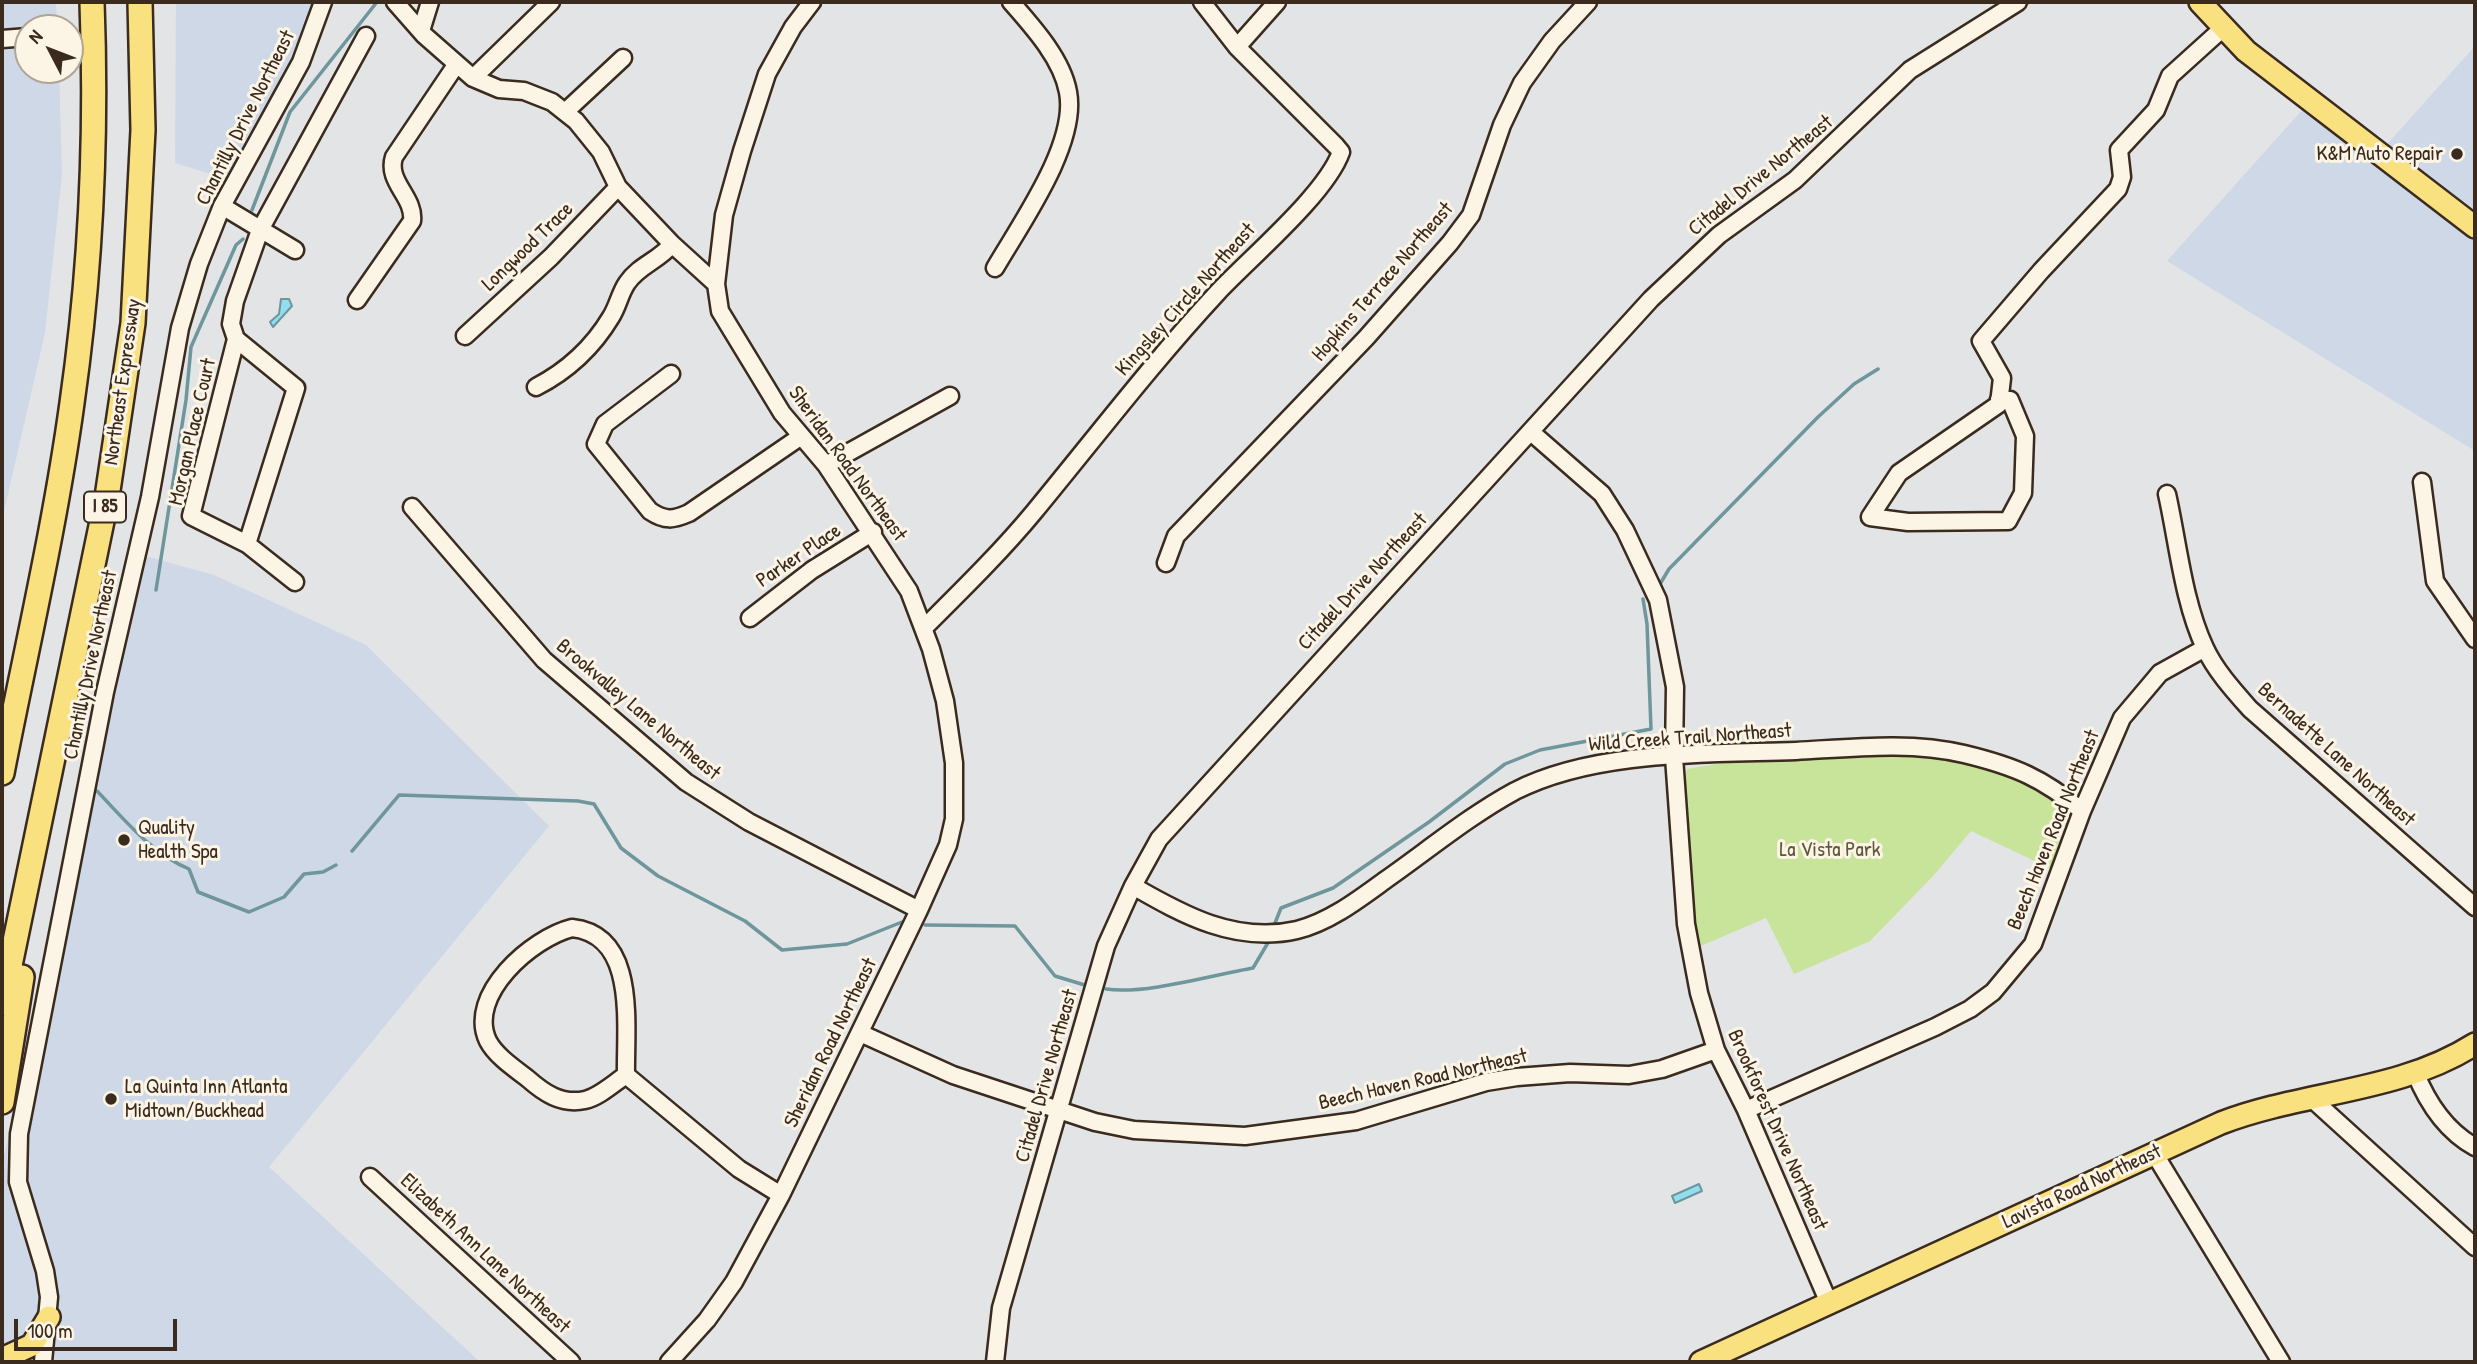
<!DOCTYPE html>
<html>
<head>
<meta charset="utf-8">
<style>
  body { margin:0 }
  #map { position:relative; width:2477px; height:1364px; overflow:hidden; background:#e2e4e6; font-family:"Patrick Hand",sans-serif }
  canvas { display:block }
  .frame { position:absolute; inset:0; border:4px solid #3b2a1e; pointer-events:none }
  .north { position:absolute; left:14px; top:14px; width:70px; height:70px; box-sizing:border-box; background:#fcf5e5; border:2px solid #afa495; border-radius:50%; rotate:312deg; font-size:19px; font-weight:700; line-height:28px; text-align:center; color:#3b2a1e }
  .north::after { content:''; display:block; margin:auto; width:24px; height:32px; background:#3b2a1e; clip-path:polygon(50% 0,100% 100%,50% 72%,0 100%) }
  .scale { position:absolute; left:14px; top:1319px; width:163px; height:32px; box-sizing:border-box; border:4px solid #3b2a1e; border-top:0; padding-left:9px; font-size:21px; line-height:24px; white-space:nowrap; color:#3b2a1e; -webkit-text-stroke:5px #fcf5e5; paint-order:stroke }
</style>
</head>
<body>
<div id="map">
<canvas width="2477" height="1364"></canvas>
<div class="frame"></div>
<div class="north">N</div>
<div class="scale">100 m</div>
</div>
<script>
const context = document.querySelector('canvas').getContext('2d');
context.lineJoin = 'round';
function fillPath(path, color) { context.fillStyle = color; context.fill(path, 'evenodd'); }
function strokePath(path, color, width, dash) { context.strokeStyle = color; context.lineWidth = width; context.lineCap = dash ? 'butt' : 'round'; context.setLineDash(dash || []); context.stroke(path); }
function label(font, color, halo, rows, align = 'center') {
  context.font = font + ' "Patrick Hand",sans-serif'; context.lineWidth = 6; context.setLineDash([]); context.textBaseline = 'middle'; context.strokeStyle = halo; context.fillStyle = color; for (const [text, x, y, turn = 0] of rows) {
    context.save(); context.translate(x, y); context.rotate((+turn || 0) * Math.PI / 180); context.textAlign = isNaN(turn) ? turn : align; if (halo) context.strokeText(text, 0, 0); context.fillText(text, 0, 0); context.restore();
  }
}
fillPath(new Path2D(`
  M2 2H56L57 28H28V70H59L62 174 45 333 2 520Z
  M176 2H319L305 58 237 182 175 163Z
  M2475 46V451L2167 261 2311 100 2381 151Z
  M134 553 214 575 366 645 549 826 269 1167 480 1362H2V1164L95 772Z`), '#cfd8e7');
fillPath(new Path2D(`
  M1881 752C1918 753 2018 767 2045 793 2053 800 2057 812 2062 821L2054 870 1971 831 1933 876 1870 941 1794 974 1766 918 1696 948C1695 924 1695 900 1693 877 1691 847 1676 797 1687 769L1747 759 1781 761Z`), '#c8e39a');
const water = new Path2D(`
  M281 299H289L292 306 273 327 270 322 279 314Z
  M1699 1184 1702 1191 1675 1203 1672 1196Z`);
fillPath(water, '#90deee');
strokePath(water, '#6e969b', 2);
strokePath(new Path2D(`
  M252 210 290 112 377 2
  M1660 584 1669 569 1818 417 1854 384 1878 369
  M156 590 186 400 191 347 236 245 243 239
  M97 791C125 820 151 853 189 869L198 892 249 912 284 897 304 874 323 872 336 865
  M352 851 399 795 578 801 594 804 621 848 658 876 745 921 782 950 847 944 902 922
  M1275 923 1281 908 1333 888 1429 822 1505 764 1540 750 1651 729 1647 624 1643 599
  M925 925 1015 926 1055 976 1088 986
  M1106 989C1144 995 1213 975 1253 968L1269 941`), '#6e969b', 3.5);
const minor = new Path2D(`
  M395 2 424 35 473 78 499 89 524 91 552 102 576 121 601 152 618 187 672 244 716 284
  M421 31 430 2
  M2 39 28 37
  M1237 47 1277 2
  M473 78 551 2
  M565 112 623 58
  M222 206 295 250
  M995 268C1021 223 1078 144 1068 92 1062 59 1033 27 1011 2
  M357 300 412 221C415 197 386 182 394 157L456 65
  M465 336 551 257 618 187
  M236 339 191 516 247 544 295 582
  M671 374 605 424 596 444 650 511C665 521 673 520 689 513L800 437
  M536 387C567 371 593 347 611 317 618 306 620 293 627 283 639 265 660 260 672 244
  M1999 399 2010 400 2025 436 2023 493 2008 521 1908 522 1870 517 1899 473 1999 404 2002 378 1981 341 2041 271 2118 189 2122 177 2119 150 2156 110 2170 76 2222 29
  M1531 432 1602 494 1625 530 1658 600 1675 687 1674 757 1686 924 1699 993 1716 1050 1746 1110 1829 1303
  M826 465 950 396
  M2422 482 2435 581 2475 639
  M2167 494C2178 543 2183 601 2205 648 2215 670 2234 691 2250 709L2475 907
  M412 507 544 660 686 782 749 822 919 910
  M247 544 296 388 236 339 231 324 235 301 260 230 366 36
  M1166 563 1176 536 1366 338 1450 243 1471 215 1502 125 1522 83 1552 41 1588 2
  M750 618 812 570 873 532
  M924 628C961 591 1000 553 1034 512 1095 438 1153 362 1218 292 1251 257 1326 194 1341 152L1336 146 1237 47 1202 2
  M1133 886C1183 915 1236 944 1297 930 1329 922 1358 900 1384 881 1427 851 1469 816 1515 791 1595 750 1707 754 1796 751 1851 748 1910 741 1964 754 2014 766 2043 778 2082 811
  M572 928C638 935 625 1025 626 1075 614 1083 599 1097 585 1100 561 1105 544 1093 527 1078 514 1068 496 1056 488 1041 466 995 532 938 572 928Z
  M860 1033 953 1075 1095 1122 1134 1130 1245 1136 1356 1121 1486 1082 1517 1077 1570 1073 1629 1075 1662 1069 1716 1050
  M2415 1072C2427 1102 2446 1131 2475 1147
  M626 1075 739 1169 781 1195
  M2310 1097 2475 1247
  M1746 1110 1935 1027 1970 1009 1993 992 2033 944 2082 811 2122 718 2160 673 2205 648
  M2154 1153 2281 1362
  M370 1177 571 1362
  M43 1362 49 1297 45 1271 18 1182 19 1134 105 692 150 497 180 328 199 264 222 206 301 62 323 2
  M669 1362 707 1320 734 1282 781 1195 919 910 948 845 954 819V763L945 701 931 649 909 591 826 465 782 413 720 311 716 284 724 215 742 151 767 74 793 27 812 2
  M995 1362 1001 1308 1106 946 1133 886 1159 839 1651 299 1719 235 1795 180 1910 70 2018 2`);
const major = new Path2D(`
  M2200 2 2246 51 2475 227
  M2 1359 32 1345 49 1317
  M1701 1362 2221 1123C2304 1091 2398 1093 2475 1044`);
const highway = new Path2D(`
  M2 773C26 650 55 527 72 403 91 270 97 136 92 2
  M2 1004 107 497 133 323 143 130 140 2
  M2 1102 22 977`);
strokePath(minor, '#3b2a1e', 21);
strokePath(major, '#3b2a1e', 26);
strokePath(highway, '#3b2a1e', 28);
strokePath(minor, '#fcf5e5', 16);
strokePath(major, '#fae180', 21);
strokePath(highway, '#fae180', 23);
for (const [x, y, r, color] of [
  [2457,154,7,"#3b2a1e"],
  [124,840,7,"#3b2a1e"],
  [111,1099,7,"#3b2a1e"]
]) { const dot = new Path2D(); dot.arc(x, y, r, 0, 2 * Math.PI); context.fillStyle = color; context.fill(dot); strokePath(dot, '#fcf5e5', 2.5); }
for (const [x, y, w] of [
  [105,507,42]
]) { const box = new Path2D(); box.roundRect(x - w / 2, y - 15.5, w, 31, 5); context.fillStyle = '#fcf5e5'; context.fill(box); strokePath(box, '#3b2a1e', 2); }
label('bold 19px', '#3b2a1e', null, [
  ["I 85",105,507]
]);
label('21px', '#3b2a1e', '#fcf5e5', [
  ["Chantilly Drive Northeast",246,118,-63],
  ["Citadel Drive Northeast",1761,176,-39],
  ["Longwood Trace",528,247,-44],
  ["Hopkins Terrace Northeast",1383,282,-49],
  ["Kingsley Circle Northeast",1186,300,-48],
  ["Northeast Expressway",123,382,-82],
  ["Morgan Place Court",193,432,-77],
  ["Sheridan Road Northeast",847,464,54],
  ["Parker Place",799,556,-34],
  ["Citadel Drive Northeast",1363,582,-47],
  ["Chantilly Drive Northeast",91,665,-78],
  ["Brookvalley Lane Northeast",638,710,40],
  ["Wild Creek Trail Northeast",1690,738,-4],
  ["Bernadette Lane Northeast",2336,755,42],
  ["Beech Haven Road Northeast",2054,830,-68],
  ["Sheridan Road Northeast",831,1043,-64],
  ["Citadel Drive Northeast",1047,1076,-74],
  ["Beech Haven Road Northeast",1423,1080,-13],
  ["Brookforest Drive Northeast",1777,1130,66],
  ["Lavista Road Northeast",2082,1187,-25],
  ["Elizabeth Ann Lane Northeast",485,1254,43]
]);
label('21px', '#3b2a1e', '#fcf5e5', [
  ["K&M Auto Repair",2443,154,"right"],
  ["Quality",138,828],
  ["Health Spa",138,852],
  ["La Quinta Inn Atlanta",125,1087],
  ["Midtown/Buckhead",125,1111]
], 'left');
label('21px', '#5e583d', '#fcf5e5', [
  ["La Vista Park",1830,850]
]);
</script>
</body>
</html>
